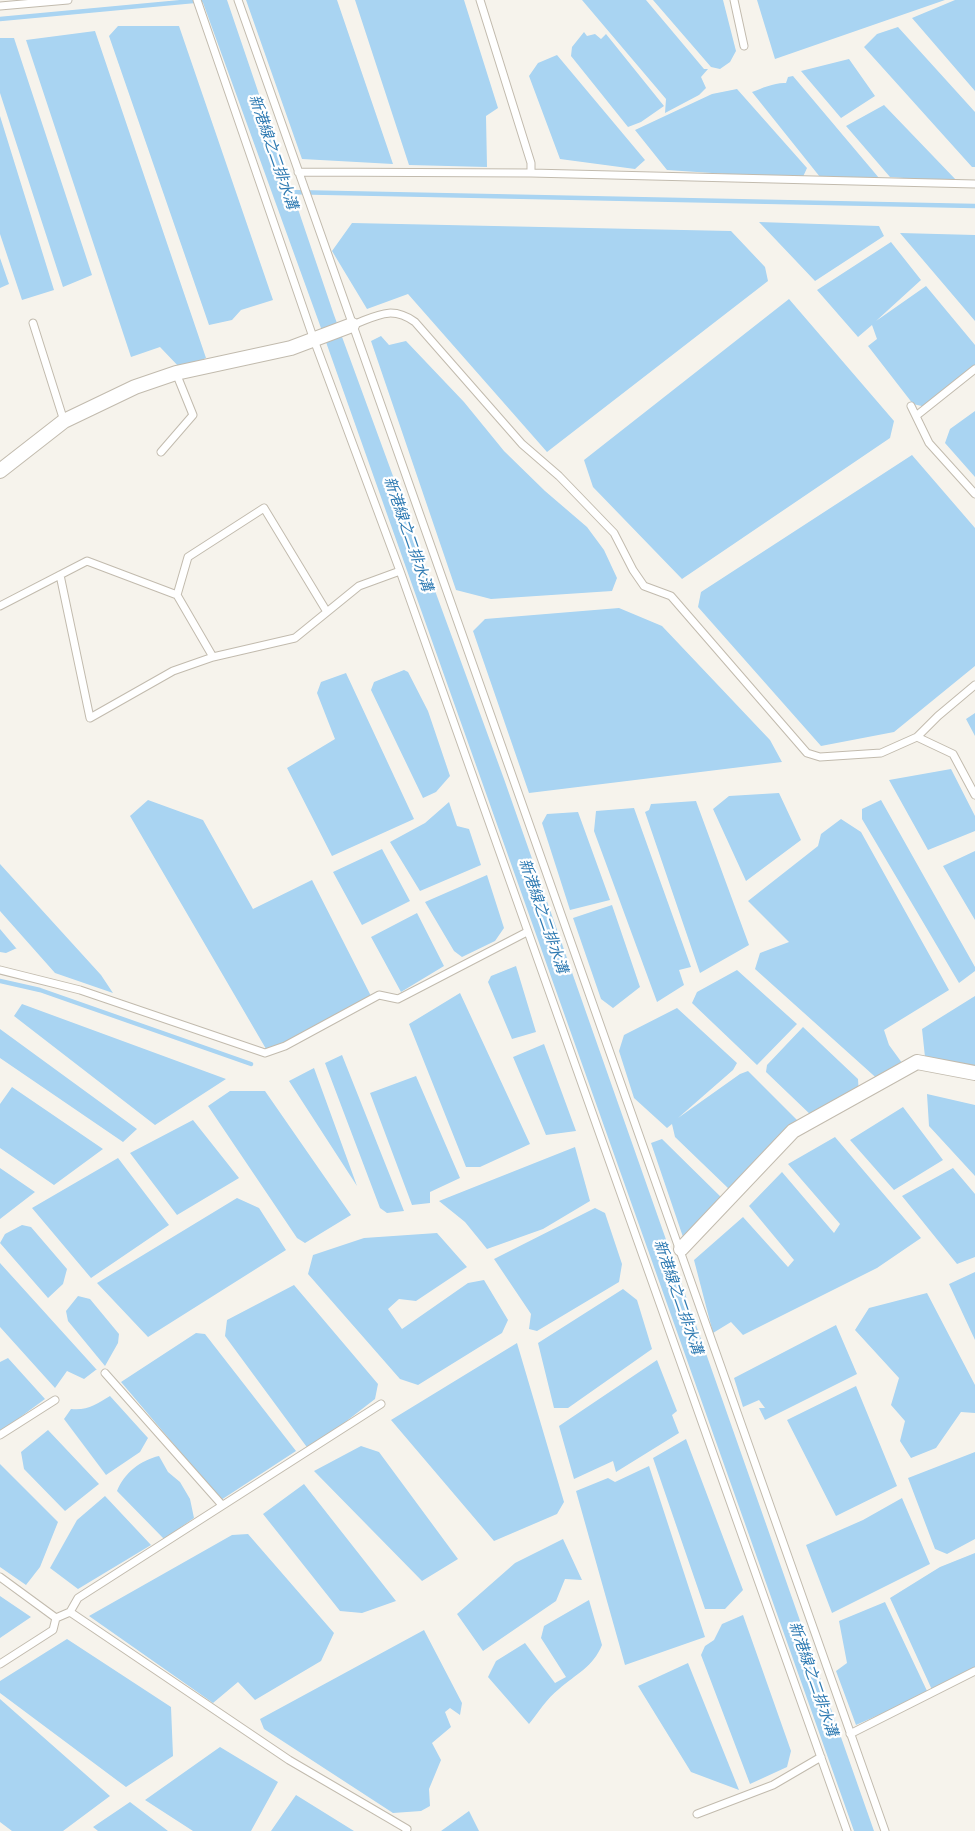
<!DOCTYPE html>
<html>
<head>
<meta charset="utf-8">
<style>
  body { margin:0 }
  canvas { display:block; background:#f6f3ec }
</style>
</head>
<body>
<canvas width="975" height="1831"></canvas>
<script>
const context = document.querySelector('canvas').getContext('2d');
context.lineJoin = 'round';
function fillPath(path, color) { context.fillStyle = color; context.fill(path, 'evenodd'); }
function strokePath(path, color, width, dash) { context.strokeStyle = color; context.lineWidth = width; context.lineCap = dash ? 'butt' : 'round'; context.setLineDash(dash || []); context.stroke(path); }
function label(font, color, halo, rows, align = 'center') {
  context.font = font + ' Cabin,"Noto Sans TC",sans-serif'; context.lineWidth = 4.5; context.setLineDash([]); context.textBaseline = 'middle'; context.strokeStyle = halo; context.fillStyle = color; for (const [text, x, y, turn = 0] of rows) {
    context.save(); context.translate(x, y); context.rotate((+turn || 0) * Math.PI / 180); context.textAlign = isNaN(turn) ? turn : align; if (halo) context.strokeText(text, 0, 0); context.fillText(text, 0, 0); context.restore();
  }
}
fillPath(new Path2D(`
  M202 0H227L334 315 504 779 874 1831H854L321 328Z
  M246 0H337L393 164 302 159Z
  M355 0H464L498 108 486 116 487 167 409 165Z
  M582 0H646L704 69H708L701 77 706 88 699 95 665 113 666 99Z
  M653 0H723L736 51 730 62 720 69 711 67Z
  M757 0H945L775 59Z
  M955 0H975V91L912 18Z
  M118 26H179L273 300 241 310 232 320 209 325 109 36Z
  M898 27 975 112V167H972L864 47 877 34Z
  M95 31 206 358 181 369 160 347 131 357 26 40Z
  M584 32 587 36 595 34 601 39 606 34 664 106 641 122 628 127 571 56 572 47Z
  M0 38H14L92 275 63 287 0 93Z
  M557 55 645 160 635 169 560 159 529 76 538 63Z
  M849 59 875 96 841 118 801 71Z
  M793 76 879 178 820 177 752 92C762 88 776 82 786 83L788 77Z
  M737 89 807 168 802 179 667 170 635 130 712 94Z
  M884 105 958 182 890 177 846 126Z
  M0 116 54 290 22 300 0 234Z
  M759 222 879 226 884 236 815 281Z
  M352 223 731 231 765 267 768 281 547 452 408 294 367 309 332 251Z
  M900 233 975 235V321Z
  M891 242 921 280 876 321 926 286 975 345V367L926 407 913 404 868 346 877 339 872 325 858 337 817 290Z
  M0 258 9 284 0 288Z
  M789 299 894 421 890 438 682 579 593 487 584 460Z
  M381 336 389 345 406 341 464 402 504 451 545 491 587 527 604 550 617 578 612 591 491 599 456 590 371 341Z
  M975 411V477L945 443 950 429Z
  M912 455 975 528V666L894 732 821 746 698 607 701 592Z
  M619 608 662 626 770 740 782 762 529 793 473 631 485 619Z
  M404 670 408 672 428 711 450 776 436 792 423 798 371 690 374 682Z
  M346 673 414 819 332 856 287 768 335 739 317 693 321 682Z
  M975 713V736L966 719Z
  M951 769 975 816V831L928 850 889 780Z
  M779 793 801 840 746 881 713 809 729 796Z
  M148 800 203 820 253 909 312 880 372 998 269 1054 130 816Z
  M881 800 975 967V971L959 983 862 819V809Z
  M696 801 749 945 700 973 645 812 649 810 651 804Z
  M449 802 457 826 469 829 481 865 420 891 390 842 425 823Z
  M634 808 691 967 679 970 684 985 657 1002 594 831 596 811Z
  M578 812 610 900 570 910 542 823 547 814Z
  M841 819 861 832 949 990 884 1030 889 1045 905 1067 882 1083 755 969 760 953 789 942 748 901 818 846 821 834Z
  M382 849 410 901 362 925 333 872Z
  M975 851V920L943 866Z
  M0 864 101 975 113 993 55 973 0 911Z
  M487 875 504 928 495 941 462 957 454 951 425 902Z
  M612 905 640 987 613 1008 601 999 573 918Z
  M417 913 444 966 401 992 371 937Z
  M0 929 16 948H17L6 953 0 952Z
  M516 966 536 1032 512 1039 488 982 491 976Z
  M737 970 797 1024 757 1065 692 1003 697 992Z
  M460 993 530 1144 480 1167H466L409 1024Z
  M975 996V1069L925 1057 922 1029Z
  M22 1004 226 1079 155 1125 14 1016Z
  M677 1008 737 1063 733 1070 678 1118 740 1074 748 1071 798 1121 729 1189 675 1137 672 1124 667 1128 634 1098 619 1051 624 1035Z
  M803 1027 858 1079 859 1095 813 1117 766 1072 767 1065Z
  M0 1029 137 1129 123 1142 0 1058Z
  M544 1044 576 1131 546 1135 513 1057Z
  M342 1055 404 1211 387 1213 380 1208 325 1063Z
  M314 1068 357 1186 289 1081Z
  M416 1076 460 1178 430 1192V1203L412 1205 370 1093Z
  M12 1087 103 1149 54 1185 0 1148V1104Z
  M230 1091H265L351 1215 305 1243 297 1238 208 1106Z
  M927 1094 975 1105V1176L929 1126Z
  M903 1107 943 1160 894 1190 850 1140Z
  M193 1120 239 1178 177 1215 130 1153Z
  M835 1137 921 1238 877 1268 743 1335 731 1322 713 1333 694 1260 743 1217 788 1267 794 1260 749 1206 782 1172 834 1233 840 1224 788 1164Z
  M662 1139 725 1201 683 1237 651 1143Z
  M575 1147 590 1201 543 1229 487 1249 465 1222 439 1201Z
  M118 1158 169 1225 91 1278 32 1208Z
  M0 1168 35 1192 0 1219Z
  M953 1168 975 1194V1257L957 1264 902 1196Z
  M237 1198 259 1208 286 1250 148 1337 97 1283Z
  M595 1208 605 1213 622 1264 619 1282 537 1331 529 1329 531 1314 494 1259Z
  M22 1225 31 1227 67 1269 63 1284 48 1298 0 1243 5 1234Z
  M437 1233 467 1267 416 1301 399 1299 388 1309 402 1329 468 1283 484 1280 508 1320 502 1333 418 1385 400 1379 308 1274 313 1255 364 1238Z
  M0 1263 96 1369H97L84 1379 67 1371 55 1388 0 1327Z
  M975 1272V1340L949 1284Z
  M294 1285 378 1384 375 1399 309 1450 225 1336 227 1320Z
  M623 1289 637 1300 652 1349 568 1408H554L538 1343Z
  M927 1293 975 1385V1413L961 1412 936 1448 911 1458 900 1441 905 1421 891 1405 899 1378 855 1330 869 1308Z
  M78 1296 90 1299 119 1334 118 1343 105 1366 68 1321 66 1311Z
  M836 1325 857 1374 765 1420 759 1408H765L759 1400 743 1407 734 1378Z
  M196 1333 205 1334 296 1451 221 1500 121 1382Z
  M517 1343 564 1502 557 1514 494 1541 391 1420Z
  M8 1358 45 1399 0 1432V1362Z
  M657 1360 677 1411 672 1415 679 1433 616 1472 613 1461 574 1479 559 1426Z
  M856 1386 897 1486 836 1516 787 1420Z
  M110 1396 148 1438 140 1452 106 1475 64 1419 71 1409C87 1411 97 1404 110 1396Z
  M48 1430 99 1484 65 1511 24 1469 21 1452Z
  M686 1439 743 1590 725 1609H705L653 1458Z
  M361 1446 379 1452 458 1559 422 1581 314 1471Z
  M975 1452V1539L947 1554 935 1549 908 1478Z
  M159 1456 168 1472 180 1482 190 1499 194 1518 164 1539 117 1491C124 1473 141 1460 159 1456Z
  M0 1464 58 1522 40 1567 26 1585 0 1567Z
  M649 1466 705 1637 625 1665 576 1491 608 1478 615 1482Z
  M304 1484 396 1601 362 1613 340 1611 263 1514Z
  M105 1496 151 1545 78 1589 50 1568 77 1520Z
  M902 1498 930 1564 832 1613 806 1545 863 1520Z
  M248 1534 334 1633 321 1661 255 1700 238 1682 213 1703 89 1616 232 1535Z
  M563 1539 582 1580 565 1579 556 1601 483 1651 457 1614 515 1563Z
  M975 1553V1670L933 1692 890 1598 940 1567Z
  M0 1596 31 1617 0 1638Z
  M589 1600 602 1645C593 1667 576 1674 559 1689 547 1698 538 1713 529 1724L488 1677 496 1661 525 1643 555 1683 566 1677 541 1638 544 1626Z
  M885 1602 928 1693 856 1725 836 1671 847 1663 839 1621Z
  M743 1615 791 1751 787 1767 750 1784 701 1655 705 1646 714 1640 722 1624Z
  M424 1630 462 1703 460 1715 450 1708 445 1712 451 1727 432 1743 441 1760 429 1789 430 1806 421 1811 393 1813 264 1729 260 1719Z
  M67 1639 171 1707 173 1756 126 1787 0 1693V1681Z
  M688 1663 739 1790 691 1772 638 1686Z
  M0 1699 110 1796 63 1831H12L0 1822Z
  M220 1747 278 1782 251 1831H193L145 1800Z
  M296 1795 354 1831H271Z
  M130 1802 168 1831H98L93 1827Z
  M469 1811 479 1831H441Z`), '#a9d4f2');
strokePath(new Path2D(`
  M0 19 204 0
  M287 192 975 206
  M0 981 40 990 251 1064`), '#a9d4f2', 4.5);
const lane = new Path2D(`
  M197 0 314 340 400 571 847 1831
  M238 0 885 1831
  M734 0 744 46
  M0 6 68 0
  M298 172 531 173V163L480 0
  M531 173 975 184
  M33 323 64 421
  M352 325C377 316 391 305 415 322L522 444 559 476 614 533 633 570 644 586 671 596 807 753 820 757 881 753 917 737 938 716 975 685
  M911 406 929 443 975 494
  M916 416 975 369
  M161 452 193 415 176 373
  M60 575 90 718 173 671 213 657 295 638 359 586 400 571
  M0 606 87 561 177 595
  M213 657 177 595 188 557 264 508 327 612
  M917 737 953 754 975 795
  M0 970 80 990 265 1053 285 1046 379 995 398 999 527 932
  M105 1373 222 1505
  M0 1435 55 1400
  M0 1577 56 1618 70 1612 289 1760 407 1829 406 1831
  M70 1612 78 1598 381 1404
  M0 1664 53 1630 56 1618
  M850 1734 975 1671
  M697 1814 773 1785 821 1757`);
const street = new Path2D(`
  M0 471 64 421 135 387 176 373 291 348 352 325
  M681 1249 793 1131 917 1062 975 1073`);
strokePath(lane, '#c2bbae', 9);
strokePath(street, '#c2bbae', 16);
strokePath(lane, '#fff', 7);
strokePath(street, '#fff', 14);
label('italic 15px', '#2e7ab2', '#fff', [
  ["新港線之二排水溝",273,152,71],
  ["新港線之二排水溝",408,534,71],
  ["新港線之二排水溝",543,916,71],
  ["新港線之二排水溝",678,1297,71],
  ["新港線之二排水溝",813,1679,71]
]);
</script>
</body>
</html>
